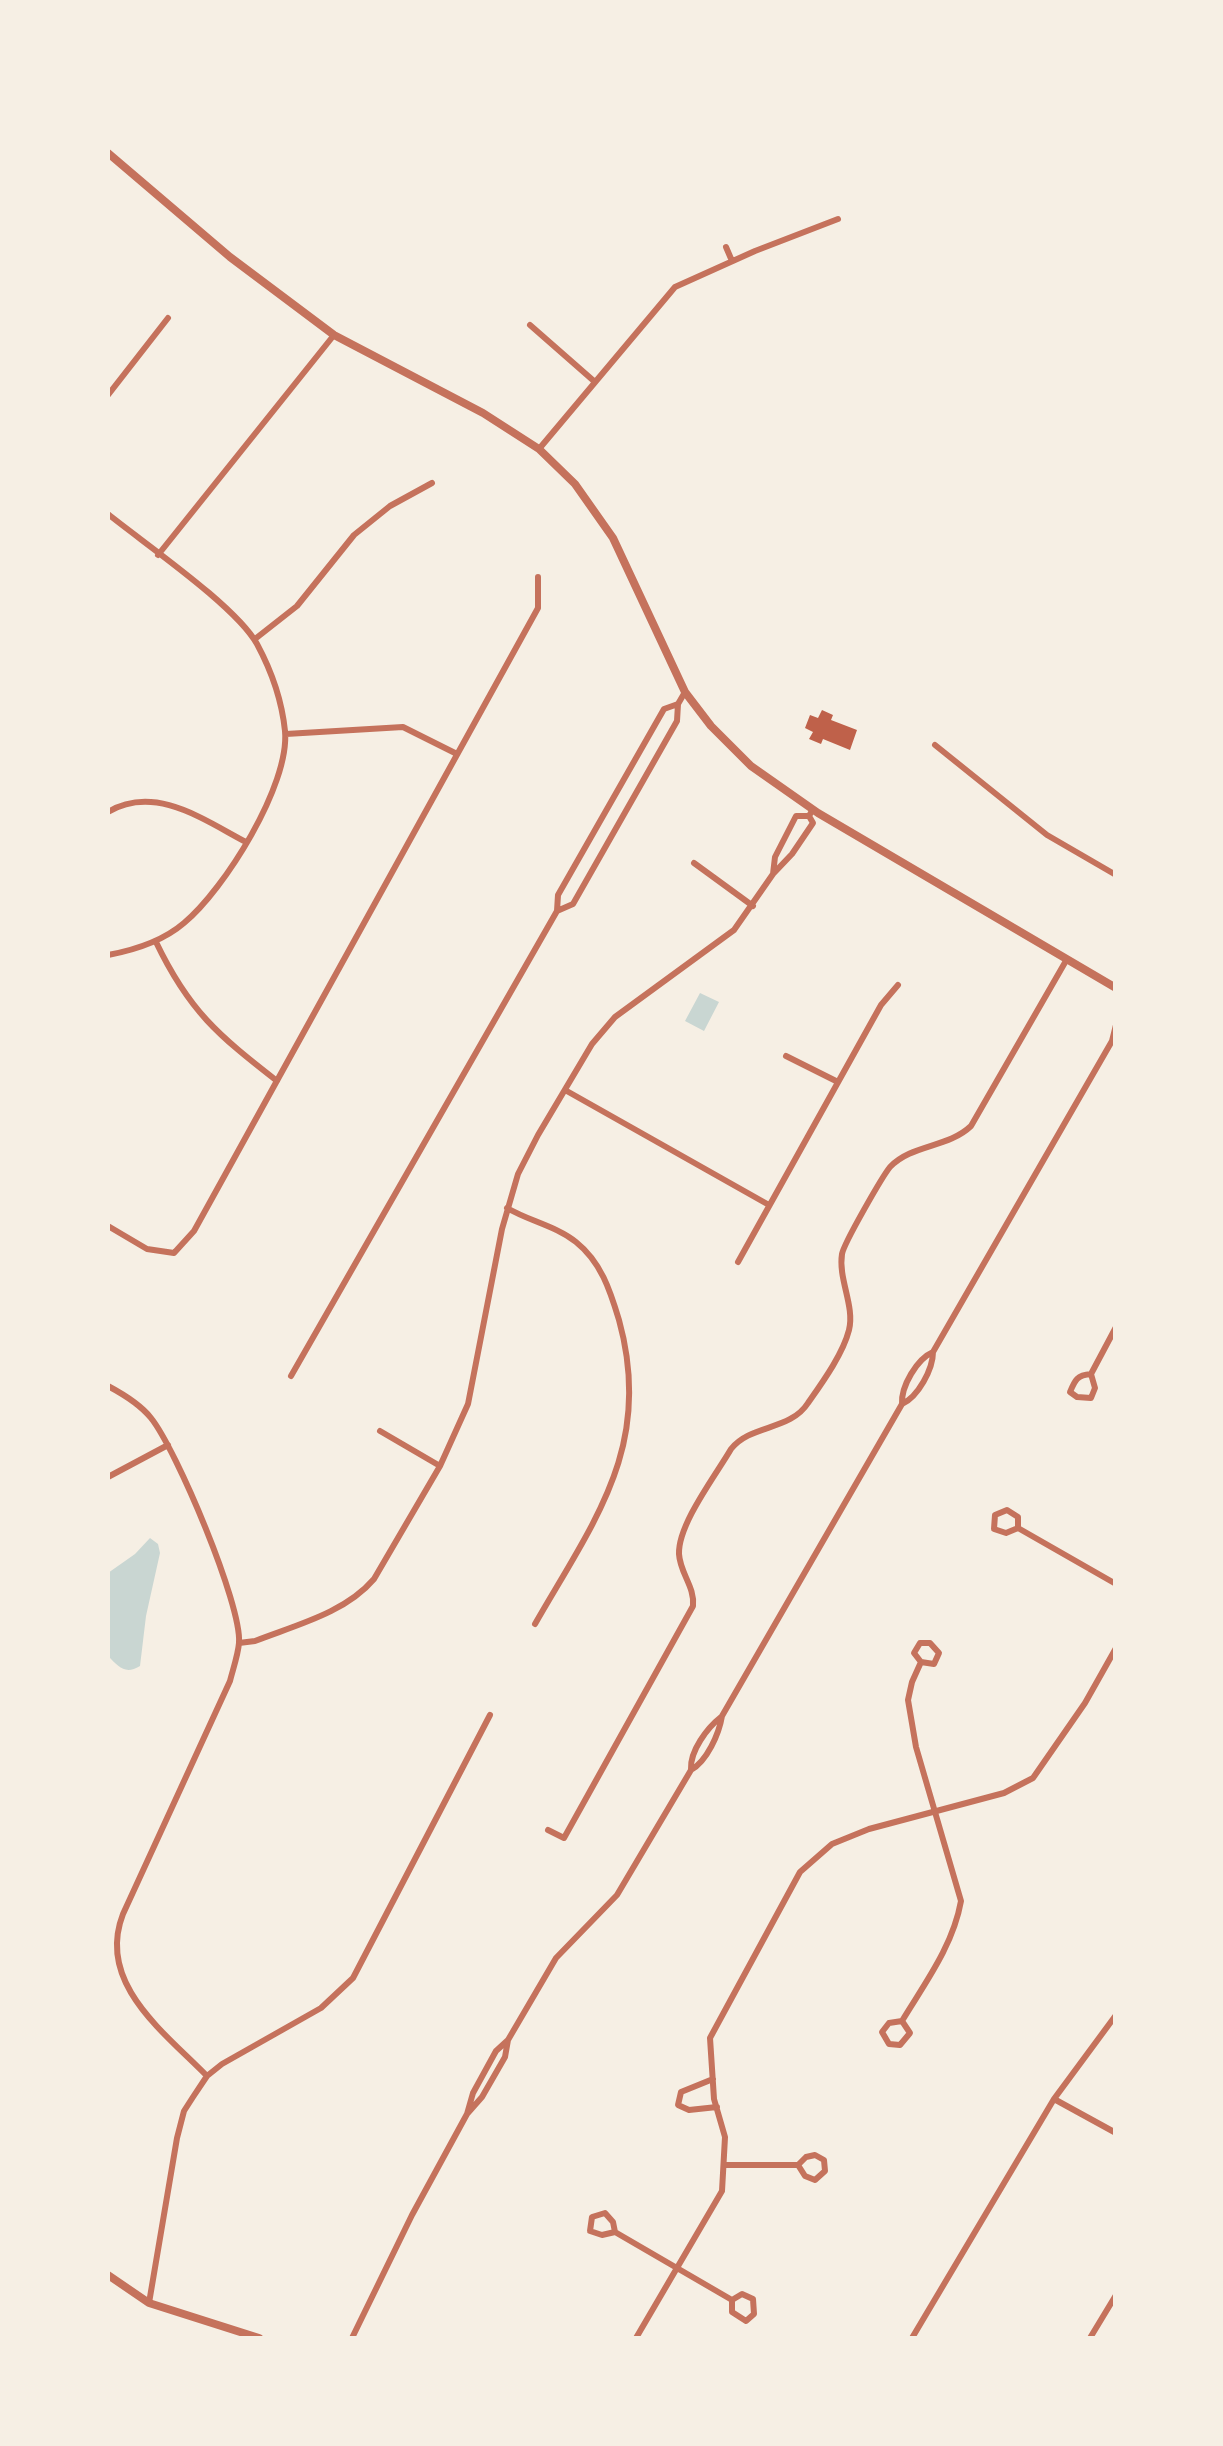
<!DOCTYPE html>
<html>
<head>
<meta charset="utf-8">
<style>
  body { margin:0 }
  #map { position:relative; width:1223px; height:2446px; overflow:hidden; background:#f6efe4; font-family:Mulish,sans-serif }
  canvas { display:block }
  .frame { position:absolute; inset:0; border:110px solid #f6efe4; pointer-events:none }
</style>
</head>
<body>
<div id="map">
<canvas width="1223" height="2446"></canvas>
<div class="frame"></div>
</div>
<script>
const context = document.querySelector('canvas').getContext('2d');
context.lineJoin = 'round';
function fillPath(path, color) { context.fillStyle = color; context.fill(path, 'evenodd'); }
function strokePath(path, color, width, dash) { context.strokeStyle = color; context.lineWidth = width; context.lineCap = dash ? 'butt' : 'round'; context.setLineDash(dash || []); context.stroke(path); }
fillPath(new Path2D(`
  M700 993 719 1002 704 1031 685 1021Z
  M150 1538 158 1544 160 1553 146 1616 140 1666C125 1675 119 1667 108 1656V1573L135 1554Z`), '#c9d6d2');
fillPath(new Path2D(`
  M822 710 833 715 831 720 857 730 850 750 823 739 821 744 809 739 813 732 805 728 810 715 818 718Z`), '#bf614a');
strokePath(new Path2D(`
  M726 247 732 261
  M530 325 595 382
  M108 395 168 318
  M539 449 675 287 755 251 838 219
  M108 514C145 544 236 606 257 644 271 670 282 702 285 731 290 785 224 890 184 923 163 941 135 950 108 955
  M158 555 334 335
  M255 639 297 606 354 535 390 506 432 483
  M286 734 403 727 457 754
  M935 745 1047 835 1116 875
  M108 812C155 784 204 820 246 842
  M809 816H796L775 857 773 874 792 854 813 823 809 816 813 809
  M694 863 753 906
  M557 911 573 904 677 721 678 704 685 692
  M156 942C189 1011 218 1035 277 1081
  M786 1056 838 1082
  M565 1090 769 1205
  M507 1208C529 1221 556 1226 576 1242 601 1262 610 1290 619 1320 654 1446 594 1521 535 1624
  M108 1226 147 1249 174 1253 194 1231 538 608V577
  M738 1262 881 1005 898 985
  M1091 1374C1077 1375 1075 1380 1070 1392L1077 1397 1091 1398 1095 1388 1091 1374 1116 1327
  M291 1376 557 911 558 895 664 709 678 704
  M108 1386C123 1394 140 1404 151 1418 176 1449 242 1605 239 1643 238 1655 233 1669 230 1681L123 1914C96 1983 164 2032 207 2076
  M902 1404C918 1397 933 1369 933 1352L1112 1041 1116 1025
  M380 1431 440 1466
  M108 1477 168 1445
  M1018 1528 1006 1533 994 1529 995 1515 1007 1510 1018 1517V1528L1116 1584
  M239 1643 255 1641C296 1625 345 1613 374 1579L440 1466 468 1404 502 1229 518 1174 538 1135 592 1044 615 1017 734 930 773 874
  M691 1769C690 1751 707 1728 721 1717
  M548 1830 564 1838 693 1606C695 1587 680 1573 679 1554 678 1524 716 1475 731 1449 751 1424 790 1431 808 1403 822 1383 843 1354 849 1330 855 1306 838 1279 842 1254 844 1243 882 1177 890 1167 912 1144 948 1148 971 1126L1067 959
  M902 2021 889 2023 882 2032 889 2044 900 2045 910 2033 902 2021C925 1983 953 1946 961 1901L916 1747 908 1700 912 1682 921 1662 934 1664 939 1653 930 1643H920L914 1653 921 1662
  M713 2079 681 2092 678 2105 689 2110 717 2107
  M1054 2099 1116 2133
  M467 2114 473 2093 496 2051 508 2040 556 1958 617 1895 691 1770C707 1761 719 1734 722 1716L902 1404C901 1386 917 1359 933 1352
  M724 2165H798L805 2176 815 2180 825 2171 824 2160 815 2155 806 2157 798 2165
  M615 2232 602 2235 590 2231 592 2217 605 2213 613 2222 615 2232 732 2300V2312L746 2321 754 2314 753 2299 742 2294 732 2300
  M149 2303 177 2138 184 2111 193 2097 207 2076 222 2064 321 2008 353 1978 490 1715
  M352 2338 412 2215 467 2114 482 2097 505 2057 508 2040
  M636 2338 722 2191 725 2137 714 2099 710 2038 800 1872 832 1844 869 1829 1004 1793 1033 1778 1085 1703 1116 1648
  M912 2338 1054 2099 1116 2015
  M1090 2338 1116 2295`), '#c5725c', 6);
strokePath(new Path2D(`
  M108 153 230 257 334 335 483 413 539 449 575 484 613 538 685 692 711 726 751 766 818 813 1116 988
  M108 2275 149 2303 259 2338`), '#c5725c', 8);
</script>
</body>
</html>
